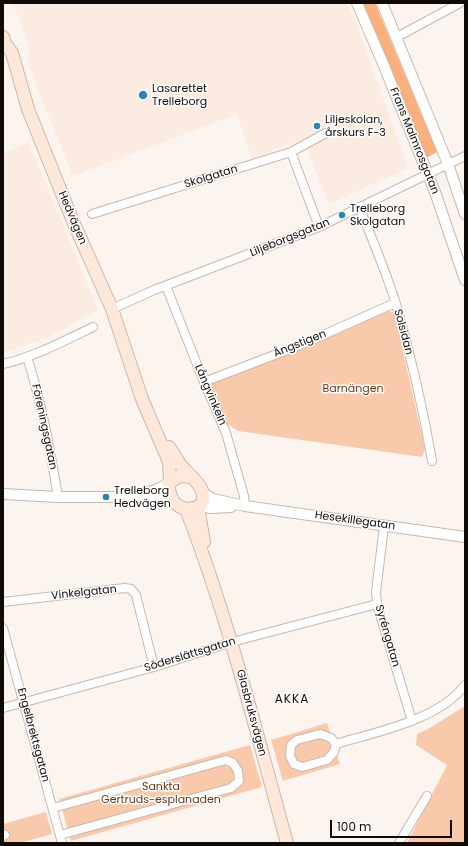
<!DOCTYPE html>
<html>
<head>
<meta charset="utf-8">
<style>
  body { margin:0 }
  #map { position:relative; width:468px; height:846px; overflow:hidden; background:#fcf4ef; font-family:Poppins,sans-serif }
  canvas { display:block }
  .frame { position:absolute; inset:0; border:4px solid #110b07; pointer-events:none }
  .scale { position:absolute; left:330px; top:820px; width:122px; height:18px; box-sizing:border-box; border:2px solid #110b07; border-top:0; padding-left:5px; font-size:12px; line-height:14px; white-space:nowrap; color:#110b07; -webkit-text-stroke:3px #fff; paint-order:stroke }
</style>
</head>
<body>
<div id="map">
<canvas width="468" height="846"></canvas>
<div class="frame"></div>
<div class="scale">100 m</div>
</div>
<script>
const context = document.querySelector('canvas').getContext('2d');
context.lineJoin = 'round';
function fillPath(path, color) { context.fillStyle = color; context.fill(path, 'evenodd'); }
function strokePath(path, color, width, dash) { context.strokeStyle = color; context.lineWidth = width; context.lineCap = dash ? 'butt' : 'round'; context.setLineDash(dash || []); context.stroke(path); }
function label(font, color, halo, rows, align = 'center') {
  context.font = font + ' Poppins,sans-serif'; context.lineWidth = 3; context.setLineDash([]); context.textBaseline = 'middle'; context.strokeStyle = halo; context.fillStyle = color; for (const [text, x, y, turn = 0] of rows) {
    context.save(); context.translate(x, y); context.rotate((+turn || 0) * Math.PI / 180); context.textAlign = isNaN(turn) ? turn : align; if (halo) context.strokeText(text, 0, 0); context.fillText(text, 0, 0); context.restore();
  }
}
fillPath(new Path2D(`
  M13 3H347L358 28 408 168 329 204 303 139 252 158 237 114 73 176 34 80 28 59 30 48Z
  M29 143 98 310 49 337 3 352V153Z`), '#fbebe0');
fillPath(new Path2D(`
  M387 311 394 312 425 449 422 457 238 431 224 422 210 388 213 383 300 350Z
  M465 706V843H407L447 765 416 745 417 734 430 728Z
  M327 723 340 764 283 781 271 740Z
  M250 745 262 787 71 841 59 799Z
  M46 812 52 834 20 843H3V824Z`), '#f9c9ab');
fillPath(new Path2D(`
  M362 3H375L437 152 426 158Z`), '#faaf7d');
const minor = new Path2D(`
  M397 37 460 3
  M291 152 319 227
  M359 207C372 238 386 272 396 304 411 356 423 408 432 461
  M92 214 291 152 326 133
  M166 286 204 382 226 433 244 496 245 506
  M112 309 154 290 319 227 465 156
  M27 357C42 403 50 450 58 497
  M3 364C34 357 64 341 93 327
  M204 382 303 344 395 303
  M384 526 376 592 377 604 412 721
  M3 602 125 588 131 589 136 595 154 667
  M3 628 62 843
  M3 708 154 667 232 642 377 604
  M320 734 331 738 336 744 334 752 327 760 302 767 294 764 290 756 291 745 297 740Z
  M336 744C376 732 439 720 465 685
  M53 808 226 760 233 763 238 771 239 781 231 788 60 835
  M3 836 5 835
  M399 843 427 796`);
const tertiary = new Path2D(`
  M357 3 382 61 435 192 465 280
  M382 3 448 164 465 214
  M203 493 213 499 245 506 465 537
  M3 494 58 497H137L174 502
  M139 496 158 489 169 483
  M200 506 211 508 231 507`);
const secondary = new Path2D(`
  M3 37 5 43 12 53 28 109 72 219 112 309 142 399 169 462 170 481
  M169 447C173 452 176 458 179 463 188 475 212 490 200 506 182 514 168 503 169 483L179 476 191 477
  M198 507 204 542
  M186 509C228 617 256 731 287 843`);
strokePath(minor, '#cab7ac', 10);
strokePath(tertiary, '#cab7ac', 12);
strokePath(secondary, '#cab7ac', 14);
strokePath(minor, '#fff', 8);
strokePath(tertiary, '#fff', 10);
strokePath(secondary, '#ffe8da', 12);
for (const [x, y, r, color] of [
  [143,95,5,"#2986b3"],
  [317,126,4,"#2986b3"],
  [342,215,4,"#2986b3"],
  [106,497,4,"#2986b3"]
]) { const dot = new Path2D(); dot.arc(x, y, r, 0, 2 * Math.PI); context.fillStyle = color; context.fill(dot); strokePath(dot, '#fff', 1.5); }
label('11px', '#110b07', '#fff', [
  ["Lasarettet",152,89],
  ["Trelleborg",152,102],
  ["Liljeskolan,",325,120],
  ["årskurs F-3",325,133],
  ["Trelleborg",350,209],
  ["Skolgatan",350,222],
  ["Trelleborg",114,491],
  ["Hedvägen",114,504]
], 'left');
label('11px', '#110b07', '#fff', [
  ["Frans Malmrosgatan",414,141,68],
  ["Skolgatan",211,177,-17],
  ["Hedvägen",72,218,67],
  ["Liljeborgsgatan",290,238,-22],
  ["Solsidan",403,332,75],
  ["Ängstigen",300,344,-22],
  ["Långvinkeln",210,395,67],
  ["Föreningsgatan",44,427,78],
  ["Hesekillegatan",355,521,8],
  ["Vinkelgatan",84,593,-6],
  ["Syréngatan",387,636,74],
  ["Söderslättsgatan",190,655,-17],
  ["Glasbruksvägen",251,713,75],
  ["Engelbrektsgatan",33,735,75]
]);
label('11px', '#693814', '#fff', [
  ["Barnängen",353,389],
  ["Sankta",161,787],
  ["Gertruds-esplanaden",161,800]
]);
context.letterSpacing = '1px';
label('12px', '#110b07', '#fff', [
  ["AKKA",292,700]
]);
context.letterSpacing = '0px';
</script>
</body>
</html>
